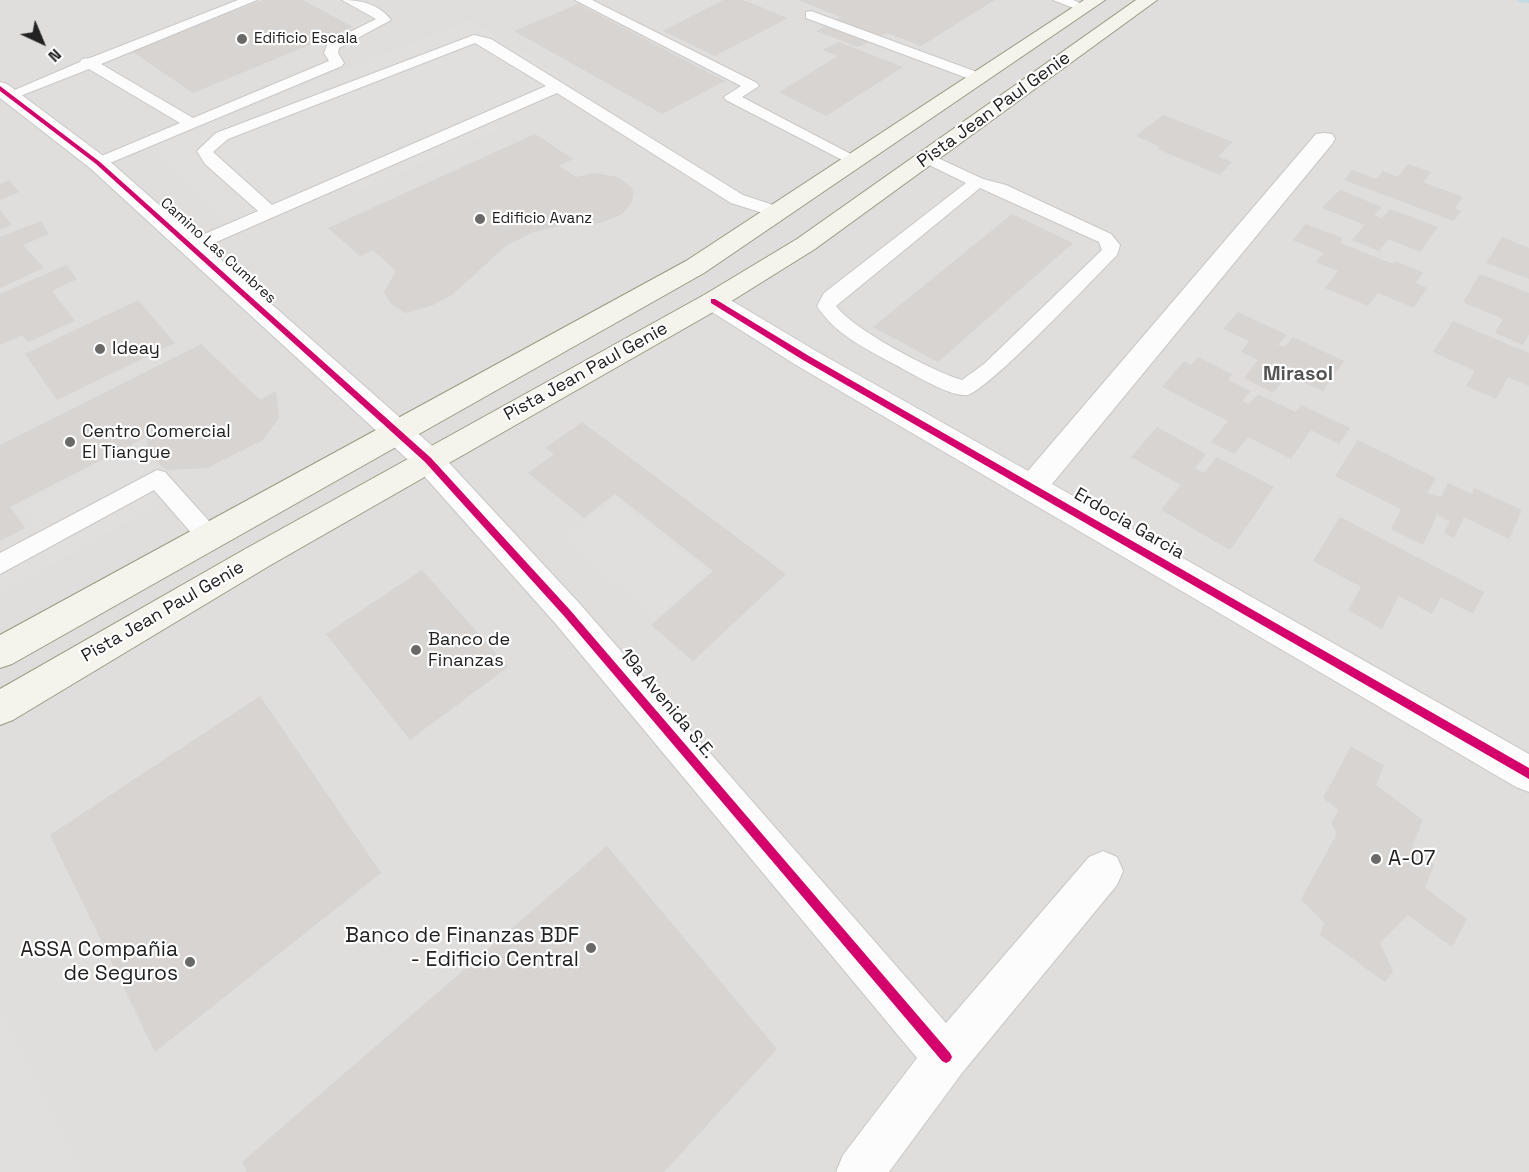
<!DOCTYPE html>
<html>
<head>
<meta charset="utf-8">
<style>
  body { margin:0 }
  #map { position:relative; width:1529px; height:1172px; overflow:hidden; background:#f0eeeb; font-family:"Space Grotesk",sans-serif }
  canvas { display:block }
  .north { position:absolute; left:12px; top:12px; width:60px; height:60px; -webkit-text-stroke:4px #fff; paint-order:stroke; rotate:136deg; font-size:16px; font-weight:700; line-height:24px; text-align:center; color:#222 }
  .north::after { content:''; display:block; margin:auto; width:21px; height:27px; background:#222; clip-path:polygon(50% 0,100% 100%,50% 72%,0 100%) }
</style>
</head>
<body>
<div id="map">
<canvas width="1529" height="1172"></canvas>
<div class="north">N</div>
</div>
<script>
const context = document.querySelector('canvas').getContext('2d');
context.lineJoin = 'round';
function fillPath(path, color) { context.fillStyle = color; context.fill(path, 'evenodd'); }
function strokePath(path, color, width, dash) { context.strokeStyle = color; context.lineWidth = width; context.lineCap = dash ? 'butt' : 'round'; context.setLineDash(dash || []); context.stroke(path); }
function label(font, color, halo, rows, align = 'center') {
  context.font = font + ' "Space Grotesk",sans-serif'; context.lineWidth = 4.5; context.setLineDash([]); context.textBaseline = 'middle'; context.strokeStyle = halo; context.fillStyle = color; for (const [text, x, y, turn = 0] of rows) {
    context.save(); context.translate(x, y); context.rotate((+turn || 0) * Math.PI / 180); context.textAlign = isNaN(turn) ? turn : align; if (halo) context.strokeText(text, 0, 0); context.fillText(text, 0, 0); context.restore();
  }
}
fillPath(new Path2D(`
  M0 0H1529V1172H0Z`), '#dfdedc');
fillPath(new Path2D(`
  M471 20 577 85 491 124 500 129 357 192 343 187 237 234 147 147Z
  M134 447 155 472 189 487 0 594V551L37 530 22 506Z
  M615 498 709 571 656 617 562 539Z
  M0 1005 81 1172H0Z`), '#e0dfde');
fillPath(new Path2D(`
  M1518 0H1529V3L1519 2Z`), '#bfdbe3');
fillPath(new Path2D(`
  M263 0H303L353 27 193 93 130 50Z
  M723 0H743L788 18 715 56 663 31Z
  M798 0H995L921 46 887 33 858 47 816 31 841 17Z
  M578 4 725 81 662 114 514 31Z
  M839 42 903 67 826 116 779 92 838 56 822 50Z
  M1163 115 1233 142 1218 156 1232 162 1220 175 1157 149 1160 147 1136 136Z
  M535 134 573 159 559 166 576 177 594 173 618 177 634 190 632 202 622 214 601 223 562 225 534 232 507 245 452 295 431 306 405 313 391 304 384 292 396 271 373 250 360 256 328 228Z
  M1408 164 1431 172 1423 182 1463 197 1455 208 1461 211 1454 221 1344 180 1352 170 1376 179 1383 171 1398 177Z
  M9 180 19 192 0 200V184Z
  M1340 190 1382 207 1374 215 1382 218 1390 209 1438 227 1420 252 1388 239 1379 251 1352 240 1365 225 1322 208Z
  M0 210 12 225 0 230Z
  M1012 214 1073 243 938 362 873 327Z
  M41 221 49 234 23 245 44 268 0 288V237Z
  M1306 224 1343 238 1340 243 1393 264 1395 261 1423 272 1416 283 1427 288 1414 308 1378 293 1368 306 1325 288 1338 271 1316 262 1324 253 1293 240Z
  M1502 237 1529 248V279L1486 263Z
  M66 265 77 279 52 291 75 321 28 342 22 335 0 345V294Z
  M1480 274 1529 293V334L1523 345 1495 333 1503 319 1463 302Z
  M138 300 175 343 57 400 25 354Z
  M1238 312 1287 335 1278 345 1285 347 1293 337 1344 361 1323 391 1287 375 1273 393 1244 378 1258 360 1241 352 1249 341 1223 329Z
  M1453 321 1529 353V386L1508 377 1496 399 1466 386 1475 371 1433 352Z
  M201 344 260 400 276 391 279 418 263 440 207 468 166 470 148 453 146 437 10 507 25 528 0 541V445Z
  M1198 357 1232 374 1228 380 1251 391 1242 401 1249 404 1258 394 1296 412 1301 405 1350 428 1339 444 1311 430 1291 459 1248 437 1234 454 1211 442 1228 421 1162 387 1184 361 1191 365Z
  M582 422 786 574 693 661 651 625 713 571 615 494 584 518 528 473 554 454 545 448Z
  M1157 427 1206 454 1195 468 1204 473 1217 457 1274 487 1230 550 1161 510 1181 485 1131 457Z
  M1358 440 1436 478 1427 493 1441 497 1448 483 1472 494 1474 488 1522 510 1509 539 1464 517 1454 538 1444 533 1450 521 1437 515 1423 545 1391 529 1401 509 1335 476Z
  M1340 517 1484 592 1473 614 1441 597 1432 614 1399 596 1382 629 1348 610 1361 587 1313 561Z
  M422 570 508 667 410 740 326 634Z
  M260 696 381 873 155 1052 50 835Z
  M1351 746 1384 766 1376 785 1423 820 1412 846 1434 865 1425 888 1467 919 1452 947 1408 915 1380 943 1393 971 1385 982 1320 935 1324 923 1301 899 1337 834 1331 822 1339 810 1323 798Z
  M607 846 777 1049 664 1172H247L242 1162Z`), '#d7d4d2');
const service = new Path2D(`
  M238 0H257L101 64 193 118 329 61 324 53 328 43 376 19 342 0C361 0 379 4 391 20L339 48 338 53 344 63 342 66 98 168 90 163 92 160 180 123 89 69 15 98 10 99 3 95 80 62 82 59 90 58Z
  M575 0H592L757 83 759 86 742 97 864 161 862 164H850L726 100 724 97 741 86Z
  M1053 0H1073L1091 8 1084 12Z
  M811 11 985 75 987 78 985 81H975L806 18V12Z
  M474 35 491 39 743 195 785 209 788 213 779 218 731 203 557 93 198 250H186L183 246 186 242 258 211 205 164 197 151 216 133ZM475 43 546 86 272 205 213 152 228 139Z
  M927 153 983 179 1006 185 1111 234 1120 245 1117 255C1096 276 987 392 967 395 949 397 910 372 892 363 864 348 834 333 817 306L824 293 966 183 921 161 919 158ZM980 188 1099 242 1102 250 984 364 962 380C932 371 854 330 836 306Z
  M157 470 165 472 217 530 221 537 217 544 209 546 201 544 154 490 0 574V553Z`);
const minor = new Path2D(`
  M0 82 7 84 106 158 439 452 579 603 946 1023 1089 857 1103 851 1117 857 1123 871 1117 885 962 1073 889 1172H836L843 1155 917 1058 555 623 417 468 90 168 0 98Z
  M1324 133 1332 134 1335 139 1332 144 1052 484 1529 754V792L1516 787 796 365 704 307 700 301 704 295 713 293 722 295 816 351 1028 471 1316 134Z`);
const secondary = new Path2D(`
  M1084 0H1105L704 273 12 664 0 668V635L686 261Z
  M1136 0H1157L815 249 722 307 269 566 13 720 0 725V689L247 548 704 295 797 239Z`);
strokePath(service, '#c9c8c7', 2);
strokePath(minor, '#c9c8c7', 2);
strokePath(secondary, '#999a82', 2);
fillPath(service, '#fdfcfc');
fillPath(minor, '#fdfcfc');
fillPath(secondary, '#f4f4ed');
fillPath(new Path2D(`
  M0 86 100 162 431 458 570 610 950 1053 952 1057 950 1061 946 1063 942 1061 564 616 425 462 96 164 0 91Z
  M711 299H715L809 356 1529 768V779L803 360 711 303Z`), '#d6006c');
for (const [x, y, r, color] of [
  [242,39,6,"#6a6968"],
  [480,219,6,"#6a6968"],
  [100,349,6,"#6a6968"],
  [70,442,6,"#6a6968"],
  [416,650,6,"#6a6968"],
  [1376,859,6,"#6a6968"],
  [591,948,6,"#6a6968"],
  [190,962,6,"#6a6968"]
]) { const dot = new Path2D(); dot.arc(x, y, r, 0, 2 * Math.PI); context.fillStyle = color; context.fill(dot); strokePath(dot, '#fff', 2); }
label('15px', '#222', '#fff', [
  ["Edificio Escala",254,39],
  ["Edificio Avanz",492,219]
], 'left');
label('15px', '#222', '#fff', [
  ["Camino Las Cumbres",218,251,42]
]);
label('18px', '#222', '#fff', [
  ["Pista Jean Paul Genie",994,110,-36],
  ["Pista Jean Paul Genie",586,372,-29],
  ["Erdocia Garcia",1129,524,30],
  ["Pista Jean Paul Genie",163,612,-30],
  ["19a Avenida S.E.",667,704,50]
]);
label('18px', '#222', '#fff', [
  ["Ideay",112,349],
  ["Centro Comercial",82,432],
  ["El Tiangue",82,453],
  ["Banco de",428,640],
  ["Finanzas",428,661]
], 'left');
label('bold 20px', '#555', '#fff', [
  ["Mirasol",1298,375]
]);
label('21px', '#222', '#fff', [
  ["A-07",1388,859,"left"],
  ["Banco de Finanzas BDF",579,936],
  ["- Edificio Central",579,960],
  ["ASSA Compañia",178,950],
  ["de Seguros",178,974]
], 'right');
</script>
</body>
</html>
